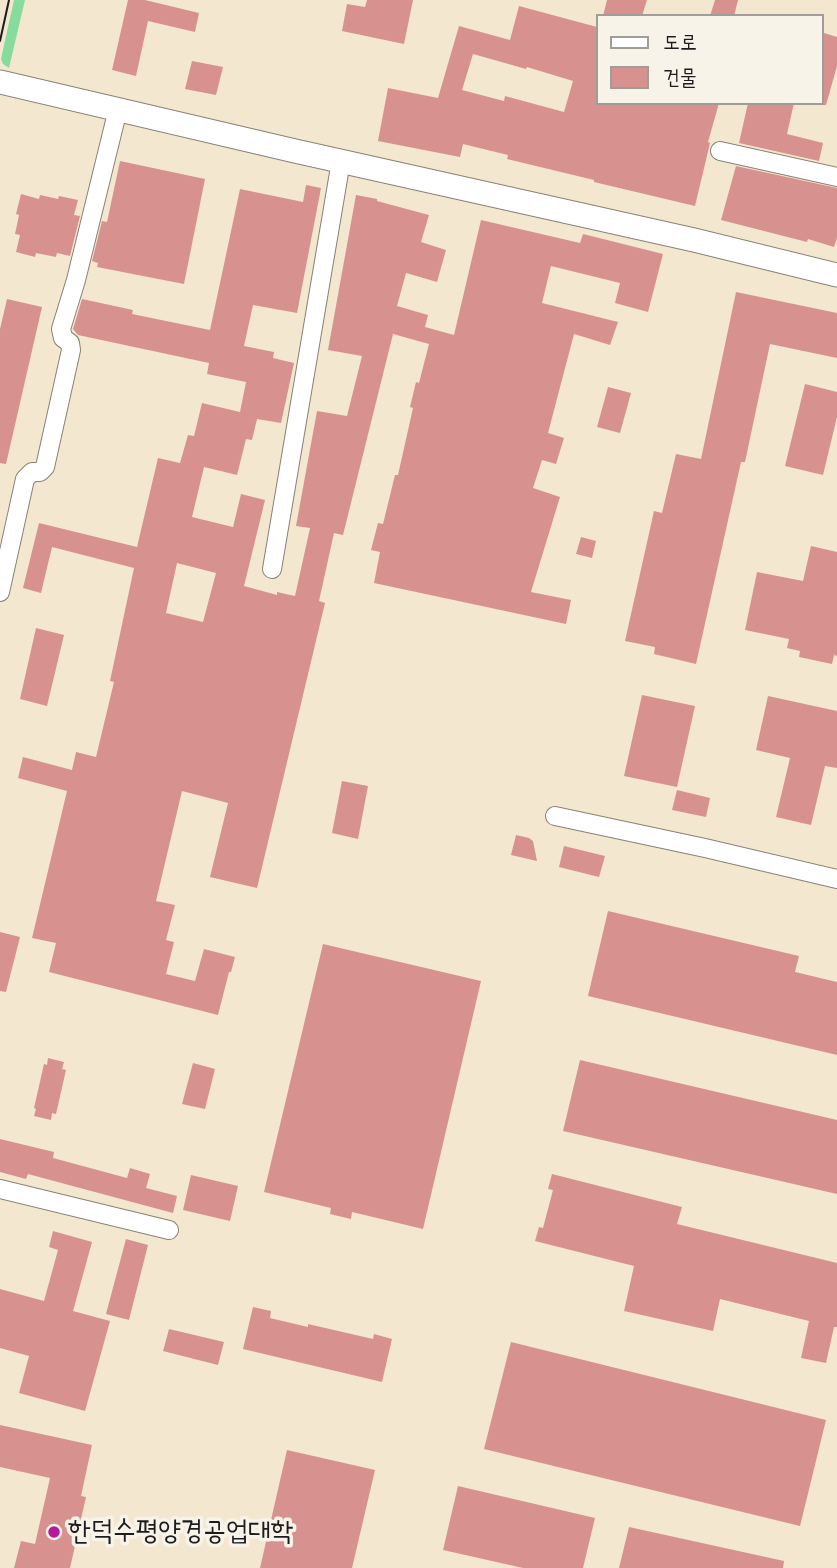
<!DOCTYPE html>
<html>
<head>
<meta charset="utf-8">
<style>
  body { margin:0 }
  #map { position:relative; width:837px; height:1568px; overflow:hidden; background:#f3e7d0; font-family:Caveat,"Poor Story",sans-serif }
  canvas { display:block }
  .legend { position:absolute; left:596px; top:14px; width:228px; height:91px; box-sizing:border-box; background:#f7f3e8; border:2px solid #9f9d96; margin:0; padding:9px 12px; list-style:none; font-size:21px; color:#1c1c1c }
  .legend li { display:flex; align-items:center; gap:14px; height:35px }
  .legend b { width:35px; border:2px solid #9f9d96 }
</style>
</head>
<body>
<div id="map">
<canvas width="837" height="1568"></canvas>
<ul class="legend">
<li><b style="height:9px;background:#fff"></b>도로</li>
<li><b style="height:19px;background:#d79290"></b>건물</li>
</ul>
</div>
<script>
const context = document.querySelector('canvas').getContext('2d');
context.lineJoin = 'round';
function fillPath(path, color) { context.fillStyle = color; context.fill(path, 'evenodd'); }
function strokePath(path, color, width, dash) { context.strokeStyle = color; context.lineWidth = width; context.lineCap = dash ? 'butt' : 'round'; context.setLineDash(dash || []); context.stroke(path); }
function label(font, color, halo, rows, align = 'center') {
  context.font = font + ' Caveat,"Poor Story",sans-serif'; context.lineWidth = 7; context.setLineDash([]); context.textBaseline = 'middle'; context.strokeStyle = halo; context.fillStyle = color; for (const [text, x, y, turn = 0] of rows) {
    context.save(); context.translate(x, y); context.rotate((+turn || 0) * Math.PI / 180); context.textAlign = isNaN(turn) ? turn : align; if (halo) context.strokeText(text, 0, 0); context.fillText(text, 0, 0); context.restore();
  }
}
fillPath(new Path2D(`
  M14 0H25L9 68 3 64 1 59Z`), '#87db9d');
fillPath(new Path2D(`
  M128 0H145L199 13 195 32 148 21 136 76 112 70Z
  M367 0H413L404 44 342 31 347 4 365 7Z
  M607 0H647L642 16H603Z
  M715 0H738L734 16H710Z
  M519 6 597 27V103H719L708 142 710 143 695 206 594 182V180L507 159 508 155 463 144 460 157 378 141 388 88 438 98 459 26 510 40ZM473 54 526 69 527 67 573 81 564 112 505 96 504 101 462 90Z
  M824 33 837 37V66L826 105H821V44Z
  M192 61 223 67 216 95 185 89Z
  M748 103H794L787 134 823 143 819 161 739 143Z
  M120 161 205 179 184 284 97 267 98 263 92 261 102 221 107 222Z
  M736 166 837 188V238L834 247 808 239 807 242 721 220Z
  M306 185 321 188 297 313 253 305 244 346 274 352 273 358 294 363 281 423 257 419 252 440 246 439 237 475 204 467 192 517 233 527 241 494 265 500 244 586 277 595V592L295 596 310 528 296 526 317 411 347 416 362 356 328 350 356 195 377 199V201L429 215 421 242 446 250 437 282 406 273 397 306 428 315 425 327 454 335 481 220 580 243 583 234 663 254 648 312 615 303 620 283 551 266 542 303 618 322 610 345 574 334 548 433 564 438 556 464 542 460 533 488 560 497 531 592 571 600 566 624 374 583 380 552 371 550 378 523 383 524 395 475H398L413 408 410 407 416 382 419 383 429 344 393 334 343 535 334 533 319 601 325 603 257 888 210 877 228 803 182 791 156 901 175 905 166 940 174 942 166 974 195 981 204 949 235 957 231 972H229L218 1015 49 972 56 943 32 938 67 791 18 778 23 757 72 770 76 752 96 757 114 682 110 681 134 568 52 547 41 593 23 588 39 523 137 547 158 458 180 463 188 435 194 436 202 403 240 412 246 382 207 374 209 363 78 335 73 329 82 299 133 310 132 314 210 330 240 189 303 202ZM177 563 216 573 203 622 166 613Z
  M21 194 39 199 40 195 58 199 59 196 78 200 74 215 80 216 70 256 57 253 56 257 36 253 35 257 16 252 20 235 15 234 19 215 16 214Z
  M736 292 837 313V358L770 344 745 462H741L696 664 654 654 655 647 625 641 654 511 662 513 676 454 701 459Z
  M7 299 42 307 6 464 0 463V329Z
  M805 384 837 392V417L823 475 785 466Z
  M608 387 631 393 620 433 597 427Z
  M581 537 596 541 592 558 576 554Z
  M811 546 837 552V656L834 655 832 664 799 657 800 651 787 648 789 639 745 630 757 572 803 581Z
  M36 628 64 635 47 706 20 699Z
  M642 695 695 706 677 787 624 776Z
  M768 696 837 711V768L825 766 811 825 776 817 790 758 756 750Z
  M342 781 368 786 358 839 332 833Z
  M677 790 710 798 706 817 672 810Z
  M516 835 529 838 533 841 537 861 511 855Z
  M564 846 605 856 599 877 559 867Z
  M608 911 799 956 795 972 837 982V1055L588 996Z
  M0 932 20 937 6 992 0 991Z
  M323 944 481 981 423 1229 352 1212 351 1219 330 1214 331 1208 264 1192Z
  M48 1058 64 1062 62 1069 66 1070 56 1114 52 1113 51 1120 34 1116 36 1109 34 1108 44 1064 47 1065Z
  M580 1060 837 1120V1194L563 1131Z
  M193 1063 215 1069 205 1109 182 1104Z
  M0 1139 54 1152 53 1158 127 1178 130 1168 150 1174 146 1188 177 1196 173 1213 28 1174 26 1179 0 1172Z
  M552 1174 682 1207 677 1224 837 1263V1327H834L826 1363 801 1358 809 1321 720 1299 713 1331 624 1311 634 1266 535 1241 539 1227 543 1228 553 1190 548 1189Z
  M191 1175 238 1186 230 1221 183 1210Z
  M53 1231 92 1242 73 1311 110 1321 85 1411 19 1393 29 1356 0 1348V1289L44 1301 58 1250 49 1247Z
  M126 1239 148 1245 129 1320 106 1314Z
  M253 1307 271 1311 270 1318 308 1327V1324L373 1339 374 1334 392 1339 382 1382 243 1349Z
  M169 1329 224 1342 218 1365 163 1351Z
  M511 1342 826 1420 800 1526 484 1449Z
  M0 1425 92 1445 81 1496 86 1497 70 1568H14L21 1541 35 1544 50 1478 0 1467Z
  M287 1450 375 1470 352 1568H260Z
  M458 1486 595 1518 583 1568H523L443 1550Z
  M629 1527 784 1561 783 1568H619Z`), '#d79290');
const minor = new Path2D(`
  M720 151 837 177
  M272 569 341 161
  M0 592 25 479 32 472H40L45 467 71 350 70 343 63 338 61 329 76 280 118 109
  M555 816 705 848 837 879
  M0 1189 169 1230`);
const tertiary = new Path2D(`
  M0 82 295 151 694 240 837 275`);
strokePath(minor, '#888276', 20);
strokePath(tertiary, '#888276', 25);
strokePath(minor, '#fff', 18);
strokePath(tertiary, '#fff', 23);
strokePath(new Path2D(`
  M0 41 9 0`), '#1c1c1c', 2);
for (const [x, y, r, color] of [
  [54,1532,7,"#b5179e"]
]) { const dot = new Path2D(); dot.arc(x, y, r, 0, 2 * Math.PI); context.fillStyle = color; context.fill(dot); strokePath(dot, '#f7f3e8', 2.5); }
label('28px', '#1c1c1c', '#f7f3e8', [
  ["한덕수평양경공업대학",68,1532]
], 'left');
</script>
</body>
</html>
